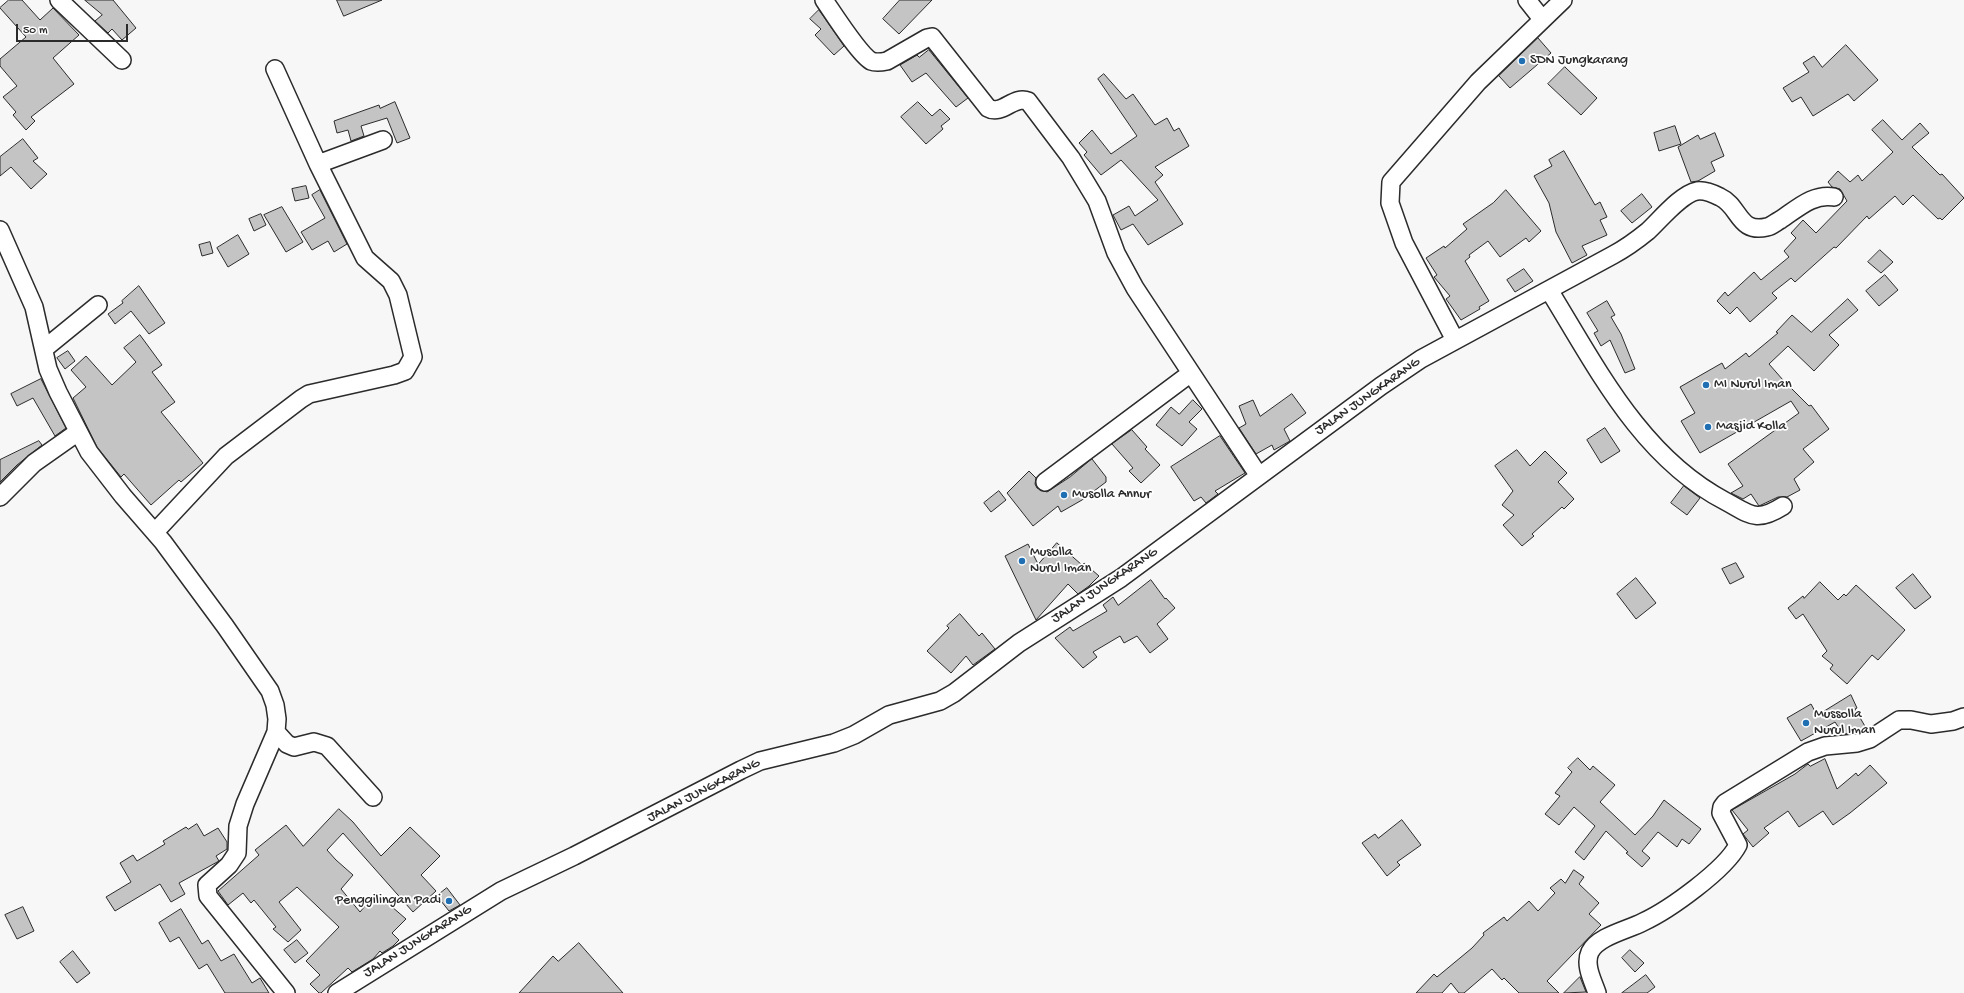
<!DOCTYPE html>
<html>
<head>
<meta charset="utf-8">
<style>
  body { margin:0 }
  #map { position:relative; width:1964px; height:993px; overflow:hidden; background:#f7f7f7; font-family:"Gochi Hand",sans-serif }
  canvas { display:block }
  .scale { position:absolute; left:16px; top:24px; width:112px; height:18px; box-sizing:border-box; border:2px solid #2b2b2b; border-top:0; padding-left:5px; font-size:12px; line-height:14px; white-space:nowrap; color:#2b2b2b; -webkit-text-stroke:3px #fff; paint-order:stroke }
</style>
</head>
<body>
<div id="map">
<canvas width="1964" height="993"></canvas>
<div class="scale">50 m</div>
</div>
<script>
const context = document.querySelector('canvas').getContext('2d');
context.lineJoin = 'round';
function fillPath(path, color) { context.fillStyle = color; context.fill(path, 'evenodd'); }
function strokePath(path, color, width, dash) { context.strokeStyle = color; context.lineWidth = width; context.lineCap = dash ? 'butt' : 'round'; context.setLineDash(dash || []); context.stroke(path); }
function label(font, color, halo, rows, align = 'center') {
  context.font = font + ' "Gochi Hand",sans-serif'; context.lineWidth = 3.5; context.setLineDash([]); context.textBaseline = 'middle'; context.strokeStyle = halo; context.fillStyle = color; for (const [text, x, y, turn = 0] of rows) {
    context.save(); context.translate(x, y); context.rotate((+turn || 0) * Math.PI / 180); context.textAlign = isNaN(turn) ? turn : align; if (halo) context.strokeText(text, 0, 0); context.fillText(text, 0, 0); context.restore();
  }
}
const building = new Path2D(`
  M9 0H22L40 20 53 8 79 35 53 58 74 84 31 117 35 121 26 130 13 115 16 112 3 97 17 86 0 66V59L26 37 0 8Z
  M85 0H113L136 28 122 40 112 29 108 33 95 21 102 15Z
  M337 0H382L344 16Z
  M900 0H932L899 34 883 19Z
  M819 10 844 46 834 55 815 35 821 29 810 19Z
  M1538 38 1551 53 1510 88 1499 76Z
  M1846 45 1878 80 1854 101 1848 94 1813 116 1801 97 1792 102 1783 88 1809 72 1803 63 1814 56 1822 67Z
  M929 50 968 98 956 107 926 73 912 82 900 65 917 55 919 57Z
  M1565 67 1597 98 1581 115 1548 84Z
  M1104 74 1126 99 1133 94 1155 125 1167 118 1174 131 1179 128 1189 146 1155 167 1163 175 1155 182 1183 224 1148 245 1133 224 1121 230 1113 215 1129 206 1135 216 1158 200 1121 160 1101 175 1084 155 1087 152 1079 143 1092 130 1111 154 1137 136 1098 79Z
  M395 102 410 138 397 143 387 118 361 126 364 136 351 141 348 130 337 133 334 121 379 105 380 108Z
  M918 102 932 116 940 109 950 119 941 126 943 129 926 144 901 117Z
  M1883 120 1902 140 1920 123 1929 133 1912 147 1940 175 1942 174 1964 198 1942 220 1940 218 1938 219 1913 195 1903 205 1895 196 1869 219 1867 216 1836 248 1834 247 1795 282 1791 278 1772 293 1777 298 1750 322 1737 307 1730 314 1717 301 1725 292 1728 296 1754 272 1761 280 1789 257 1784 251 1796 238 1791 233 1803 220 1816 233 1847 201 1840 189 1832 187 1828 182 1838 171 1850 182 1858 175 1862 181 1893 152 1872 130Z
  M1675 126 1681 144 1659 151 1654 133Z
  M1715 133 1724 156 1711 162 1715 171 1698 181 1691 182 1678 147 1698 135 1700 139Z
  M23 139 38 158 33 161 47 174 31 189 11 167 0 176V157Z
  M1564 151 1595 205 1600 202 1607 217 1600 220 1607 235 1582 246 1587 255 1572 263 1556 232 1549 203 1534 176 1552 166 1549 160Z
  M306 186 309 198 295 201 292 189Z
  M320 190 347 244 334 252 328 241 312 250 301 232 325 218 312 195Z
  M1506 190 1541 231 1529 242 1526 238 1500 257 1488 241 1469 255 1470 257 1465 261 1489 301 1479 307 1480 309 1461 320 1446 299 1450 296 1434 277 1437 275 1426 258 1444 246 1445 248 1467 229 1463 224 1493 203Z
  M1642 194 1652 207 1632 223 1621 211Z
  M282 207 303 242 286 252 264 215Z
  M261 214 266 225 254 231 249 219Z
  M238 235 249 254 228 267 217 248Z
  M210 242 213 253 202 256 199 245Z
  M1880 250 1893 262 1881 273 1868 262Z
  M1524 269 1533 281 1515 292 1507 280Z
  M1885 275 1898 290 1879 306 1866 291Z
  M139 286 165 323 149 334 131 311 115 324 108 314 123 303 122 301Z
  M1848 299 1858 310 1829 335 1839 345 1814 371 1788 346 1769 364 1783 380 1809 406 1811 405 1829 429 1803 449 1814 462 1794 479 1800 490 1787 497H1778L1759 506 1751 494 1743 499 1731 493 1743 486 1728 464 1799 413 1791 401 1700 453 1681 421 1695 413 1680 387 1722 363 1725 369 1746 353 1749 357 1778 333 1776 332 1792 315 1811 332Z
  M1607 301 1615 315 1611 317 1621 334 1635 369 1625 373 1610 340 1601 346 1594 333 1598 331 1587 313Z
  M140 335 162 365 152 372 175 402 161 412 203 463 181 482 179 480 151 505 124 474 121 477 97 447 73 398 86 387 71 370 86 356 112 385 136 362 124 348Z
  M68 351 75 361 65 369 57 358Z
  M41 379 66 428 55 436 33 398 17 406 11 394Z
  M1292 394 1306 413 1284 429 1290 441 1274 450 1272 445 1256 454 1239 428 1246 424 1239 406 1253 400 1260 416Z
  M1193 400 1202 409 1189 422 1197 429 1182 446 1156 425 1171 407 1179 414Z
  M1605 428 1620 451 1601 463 1587 440Z
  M1132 430 1147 447 1145 449 1160 465 1141 483 1129 471 1133 468 1112 444Z
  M1220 436 1245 473 1215 491 1218 494 1206 503 1201 497 1194 501 1171 467Z
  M39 441 42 445 17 465 0 482V460Z
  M1517 450 1530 466 1545 451 1567 473 1558 482 1574 499 1564 509 1562 507 1532 534 1534 536 1522 546 1503 525 1514 515 1502 505 1513 491 1495 466Z
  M1092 459 1106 477V482L1082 500 1061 512 1058 506 1033 526 1007 493 1029 471 1036 478 1035 484 1037 488 1047 492 1070 477Z
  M1684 486 1700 498 1687 515 1671 503Z
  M999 491 1006 500 991 512 984 503Z
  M1057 543 1082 565 1084 563 1099 576 1089 586 1078 594 1068 584 1036 620 1005 556 1028 544 1038 564Z
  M1736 563 1744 577 1730 584 1722 569Z
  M1913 574 1931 597 1915 609 1896 588Z
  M1636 578 1656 603 1636 619 1617 594Z
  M1151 580 1165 599 1166 598 1175 608 1157 624 1168 639 1150 653 1137 636 1124 643 1120 636 1093 652 1097 657 1083 668 1055 638 1070 627 1073 631 1107 611 1103 605 1113 597 1118 605Z
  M1820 582 1838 600 1844 594 1846 596 1856 585 1905 630 1878 660 1872 655 1847 684 1830 669 1833 665 1822 656 1827 651 1803 614 1796 619 1788 608 1803 596 1804 598Z
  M960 614 979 636 982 633 995 649 973 665 966 656 951 673 927 651 949 628 947 626Z
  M1851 695 1857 708 1855 709 1866 728 1855 733 1843 734 1835 722 1801 741 1787 718 1811 704 1817 715Z
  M1578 758 1590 770 1593 766 1615 785 1600 802 1635 835 1653 816 1664 800 1701 829 1689 844 1682 839 1677 847 1658 832 1642 851 1650 858 1642 867 1626 853 1628 852 1606 831 1584 860 1575 852 1595 826 1574 807 1559 825 1545 814 1560 796 1555 793 1572 772 1568 768Z
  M1825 759 1837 789 1856 773 1858 776 1870 765 1887 783 1850 813 1833 825 1823 811 1799 827 1788 811 1764 828 1769 833 1753 847 1743 834 1748 830 1732 810 1795 774 1808 764 1810 766Z
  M339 809 353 822 381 856 410 827 440 856 421 875 436 891 413 912 343 833 327 850 336 860 353 875 341 889 360 912 376 893 406 919 392 933 399 940 393 946 382 953 380 951 373 959 352 972 348 968 321 993H319L310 984 320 975 306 961 339 927 297 887 279 902 301 930 288 942 273 929 276 927 254 900 251 903 243 893 228 905 218 891 259 855 255 850 286 825 303 846Z
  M1402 820 1421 845 1397 862 1400 865 1387 876 1362 843 1375 834 1378 838Z
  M197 824 204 836 218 828 227 842V849L216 856 219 861 179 883 185 894 171 902 160 884 115 911 106 897 131 882 120 863 133 855 137 861 165 844 163 841 186 827 188 829Z
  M1574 870 1584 877 1579 884 1599 903 1589 914 1601 925 1547 981 1559 993H1519L1504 978 1502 980 1492 969 1464 993H1459L1451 983 1442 993H1416L1434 974 1437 977 1472 948 1484 935 1483 933 1504 917 1507 921 1529 901 1538 911 1555 893 1550 888 1561 879 1565 883Z
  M447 888 460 905 449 911 437 896Z
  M23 907 34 931 17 939 5 915Z
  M181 909 202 944 208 940 221 961 234 954 252 983 260 978 269 993H225L207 964 199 969 179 937 170 942 159 923Z
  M297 940 308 953 295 963 284 950Z
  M579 943 623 993H519L553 956 558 961Z
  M1630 950 1644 963 1635 972 1622 958Z
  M73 951 90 973 77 983 60 962Z
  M1646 975 1655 987 1647 993H1622Z
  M1580 977 1586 992 1564 993Z`);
fillPath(building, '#c4c4c4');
strokePath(building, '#2b2b2b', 1);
const minor = new Path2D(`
  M59 0 122 60
  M824 0C833 13 859 54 871 61 876 63 882 62 887 61L927 38 932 37 988 108C1002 116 1014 95 1028 101L1071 158 1097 201 1116 253 1135 288 1259 476
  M1527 0 1542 19
  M318 164 383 140
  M0 230 34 307 48 369 58 392 89 452 123 496 163 542 225 626 270 691 275 705 277 719 276 732 245 804 238 826 237 853 229 865 207 885 208 896 286 993
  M1549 290C1597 368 1641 457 1725 501 1751 515 1756 523 1783 506
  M1455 340 1404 243 1390 203 1391 182 1478 82 1563 0
  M44 349 98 305
  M1045 482 1191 373
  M0 497 34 463 78 432
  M155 532 226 456 301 399 309 394 394 375 405 371 413 357 398 295 391 281 365 258 318 164 275 69
  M276 732 287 744 294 747 314 742 327 746 373 797
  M337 993 501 891 574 856 741 770 760 761 834 743 854 735 889 715 940 701 954 693 1019 643 1121 578 1381 386 1421 359 1613 255C1626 248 1637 240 1648 231 1660 220 1681 194 1697 191 1704 190 1714 194 1720 197 1740 206 1738 234 1767 227 1772 226 1776 222 1780 220 1797 209 1813 193 1834 197
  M1597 993C1593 981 1584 965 1590 952 1598 936 1628 930 1643 922 1669 910 1725 870 1738 845L1721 813 1722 807 1725 803 1808 752 1825 746 1857 743 1870 739 1899 720H1911L1931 724 1953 721 1964 717`);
strokePath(minor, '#2b2b2b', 20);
strokePath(minor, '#fff', 17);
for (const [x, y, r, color] of [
  [1522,61,4,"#1f6fb2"],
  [1706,385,4,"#1f6fb2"],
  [1708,427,4,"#1f6fb2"],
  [1064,495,4,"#1f6fb2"],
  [1022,561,4,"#1f6fb2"],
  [1806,723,4,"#1f6fb2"],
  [449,901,4,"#1f6fb2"]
]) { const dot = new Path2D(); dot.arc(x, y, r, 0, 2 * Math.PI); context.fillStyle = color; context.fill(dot); strokePath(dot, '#fff', 1.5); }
label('14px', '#2b2b2b', '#fff', [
  ["SDN Jungkarang",1530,61],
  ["MI Nurul Iman",1714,385],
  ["Masjid Kolla",1716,427],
  ["Musolla Annur",1072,495],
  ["Musolla",1030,553],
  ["Nurul Iman",1030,569],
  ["Mussolla",1814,715],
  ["Nurul Iman",1814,731],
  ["Penggilingan Padi",441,901,"right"]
], 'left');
label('14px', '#2b2b2b', '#fff', [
  ["JALAN JUNGKARANG",1368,397,-35],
  ["JALAN JUNGKARANG",1105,586,-34],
  ["JALAN JUNGKARANG",704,791,-27],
  ["JALAN JUNGKARANG",418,942,-32]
]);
</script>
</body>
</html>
